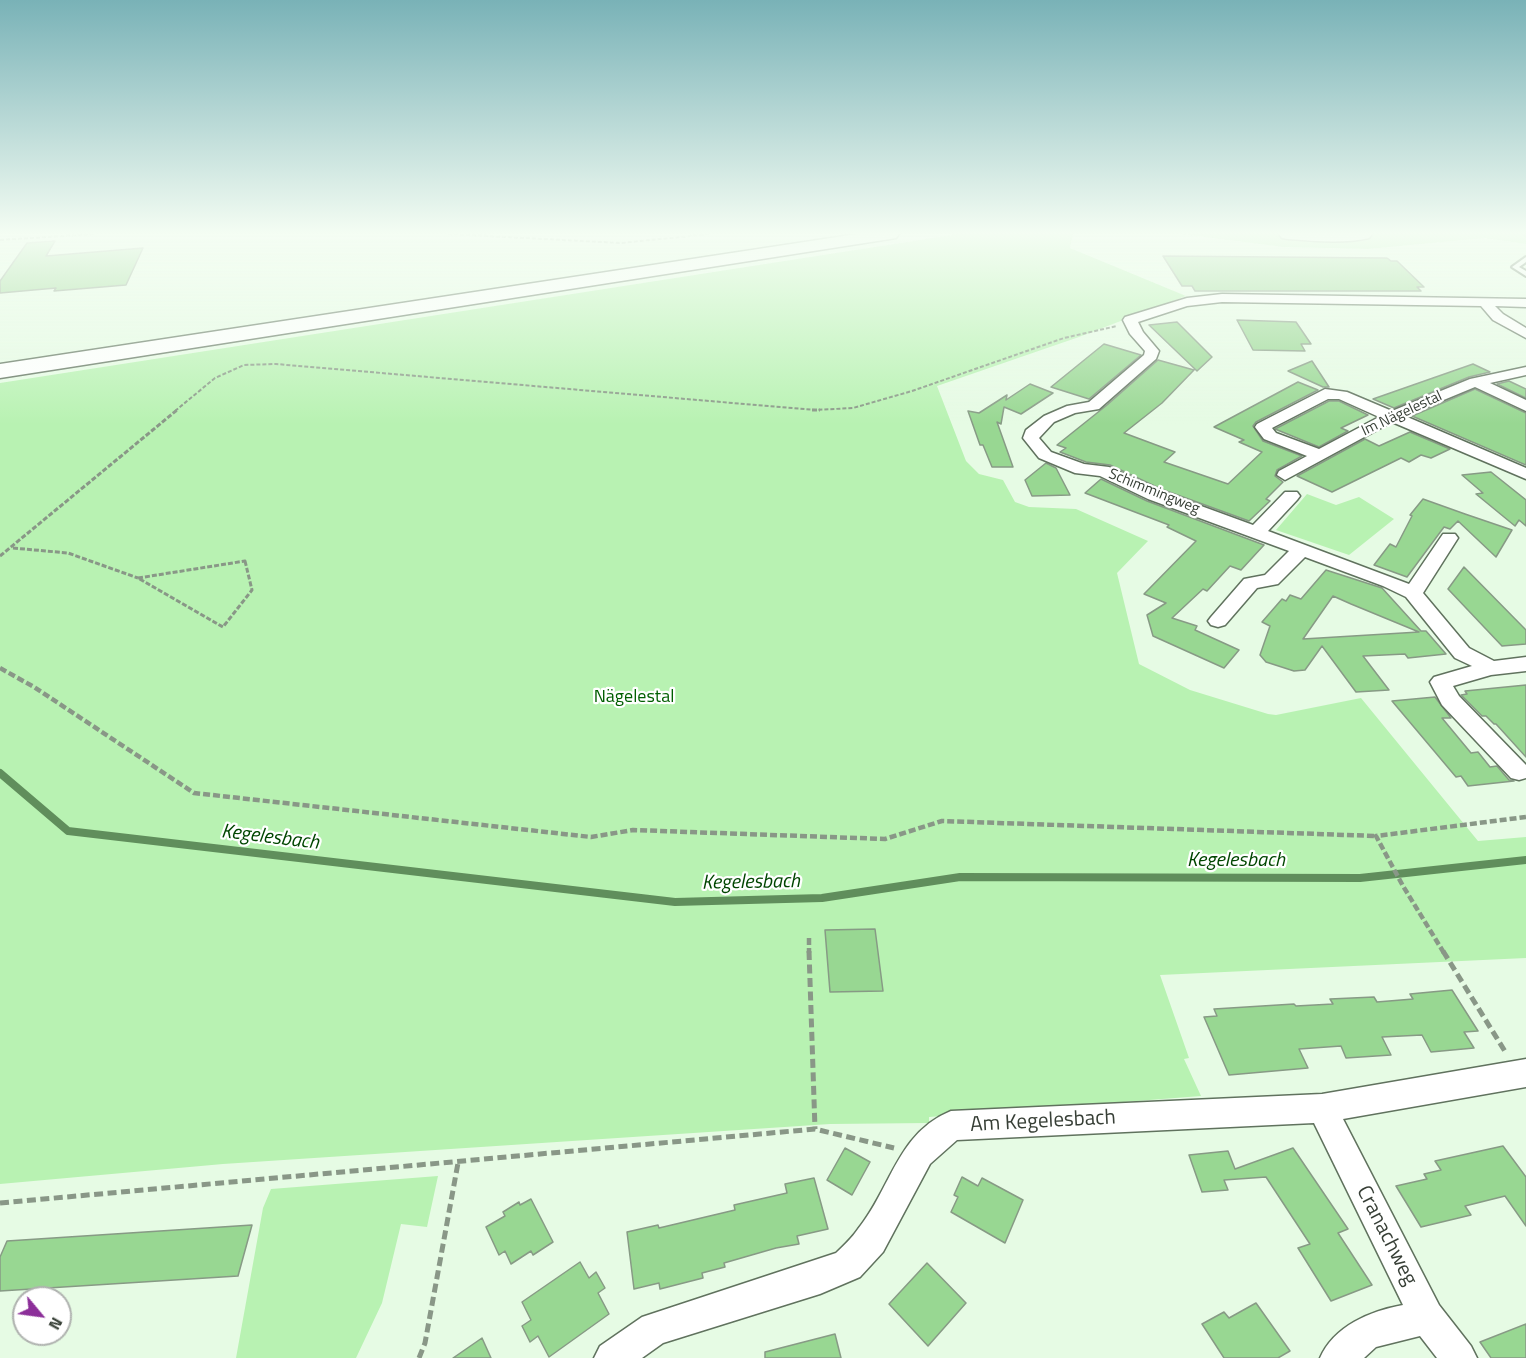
<!DOCTYPE html>
<html>
<head>
<meta charset="utf-8">
<style>
  body { margin:0 }
  #map { position:relative; width:1526px; height:1358px; overflow:hidden; background:#e6fbe4; font-family:"Titillium Web",sans-serif }
  canvas { display:block }
  .north { position:absolute; left:12px; top:1286px; width:60px; height:60px; box-sizing:border-box; background:#fff; border:2px solid #afb2af; border-radius:50%; rotate:119deg; font-size:16px; font-weight:700; line-height:24px; text-align:center; color:#373f36 }
  .north::after { content:''; display:block; margin:auto; width:21px; height:27px; background:#8c2f99; clip-path:polygon(50% 0,100% 100%,50% 72%,0 100%) }
</style>
</head>
<body>
<div id="map">
<canvas width="1526" height="1358"></canvas>
<div class="north">N</div>
</div>
<script>
const context = document.querySelector('canvas').getContext('2d');
context.lineJoin = 'round';
function fillPath(path, color) { context.fillStyle = color; context.fill(path, 'evenodd'); }
function strokePath(path, color, width, dash) { context.strokeStyle = color; context.lineWidth = width; context.lineCap = dash ? 'butt' : 'round'; context.setLineDash(dash || []); context.stroke(path); }
function label(font, color, halo, rows, align = 'center') {
  context.font = font + ' "Titillium Web",sans-serif'; context.lineWidth = 4.5; context.setLineDash([]); context.textBaseline = 'middle'; context.strokeStyle = halo; context.fillStyle = color; for (const [text, x, y, turn = 0] of rows) {
    context.save(); context.translate(x, y); context.rotate((+turn || 0) * Math.PI / 180); context.textAlign = isNaN(turn) ? turn : align; if (halo) context.strokeText(text, 0, 0); context.fillText(text, 0, 0); context.restore();
  }
}
fillPath(new Path2D(`
  M958 234H1073L1070 248 1186 296 1079 337 937 386 966 461 979 474 1003 480 1015 502 1029 507 1076 509 1148 541 1117 573 1139 664 1190 690 1268 714 1276 715 1361 698 1478 841 1526 837V958L1160 975 1189 1058 1184 1059 1201 1096 929 1117V1123L830 1124 223 1164 0 1184V383Z
  M1182 234H1526V244L1485 238 1368 249 1283 247Z
  M1307 494 1336 505 1359 497 1394 519 1349 555 1276 530Z
  M438 1176 427 1227 401 1224 382 1303 356 1358H236L263 1208 271 1189Z`), '#b8f2b2');
strokePath(new Path2D(`
  M0 773 68 831 675 902 822 898 960 877 1360 878 1526 860`), '#608e5c', 8);
const building = new Path2D(`
  M55 241 46 256 143 248 126 285 54 291 56 288 0 293V281L27 243Z
  M1163 256 1387 258 1391 261H1397L1424 287H1417L1421 291H1195L1192 286H1182Z
  M1237 320 1296 322 1311 344H1301L1305 351 1253 350Z
  M1177 322 1212 357 1197 371 1149 325Z
  M1104 344 1141 355 1089 399 1051 387Z
  M1158 360 1194 370 1162 403 1124 433 1175 452 1164 462 1228 484 1262 452 1239 442 1244 440 1214 427 1298 382 1318 390 1256 422 1253 426 1263 441 1302 456 1277 470 1275 476 1283 482 1266 499 1270 501 1249 521 1161 489 1110 465 1086 462 1060 452 1066 448 1057 445 1107 405Z
  M1312 361 1329 387H1323L1288 371Z
  M1473 364 1490 372 1469 377 1394 408 1373 399Z
  M1509 381 1526 389V398L1497 384Z
  M1030 384 1053 393 1021 414 1004 407 1001 424 997 422 1013 467H992L983 445H980L968 411 979 413 1007 395 1006 400Z
  M1475 389 1526 413V465L1412 416Z
  M1329 401H1339L1368 415 1341 428 1348 431 1319 447 1275 429Z
  M1410 432 1450 449 1431 458 1421 455 1409 462 1401 458 1332 492 1297 476 1365 439 1379 446Z
  M1046 463 1056 468 1070 495 1032 496 1025 480Z
  M1491 472 1526 500V526L1519 520 1515 526 1476 494 1483 493 1462 475Z
  M1101 479 1147 501 1264 545 1241 570 1230 566 1207 591 1203 589 1172 618 1197 626 1195 630 1239 650 1224 668 1153 636 1147 615 1166 603 1144 594 1196 541 1167 527 1169 525 1085 493Z
  M1423 499 1465 514 1512 530 1496 557 1458 521 1450 529 1444 527 1407 577 1374 565 1390 544 1396 547 1412 516 1410 515Z
  M1464 567 1526 630V644L1502 646 1448 589Z
  M1326 570 1382 588 1421 631H1426L1446 654 1408 658 1405 654 1363 656 1389 690 1356 692 1322 646 1305 670 1294 671 1266 662 1260 655 1270 626 1262 622 1282 599 1286 601 1290 595 1301 599ZM1333 596 1351 604 1419 632 1303 639Z
  M1526 685V757L1496 724H1494L1486 716H1482L1461 695 1467 694 1465 691Z
  M1435 697 1451 718H1442L1471 753 1478 752 1490 767 1497 766 1509 780 1514 781 1468 786 1461 776 1456 777 1392 701Z
  M875 929 883 991 830 992 825 930Z
  M1452 990 1478 1031 1464 1032 1474 1048 1431 1052 1422 1035 1382 1037 1391 1055 1346 1058 1341 1046 1299 1049 1308 1068 1229 1075 1204 1017 1217 1016 1214 1009 1294 1004 1296 1006 1333 1004 1330 999 1374 997 1377 1002 1413 999 1410 994Z
  M1503 1146 1526 1177V1226L1505 1196 1465 1206 1471 1215 1421 1227 1396 1186 1427 1179 1424 1174 1441 1170 1435 1161Z
  M845 1148 870 1162 852 1195 827 1180Z
  M1293 1148 1348 1229 1338 1233 1372 1285 1331 1301 1298 1248 1310 1244 1266 1177 1224 1180 1228 1190 1202 1192 1189 1155 1228 1151 1235 1169Z
  M962 1177 978 1186 982 1178 1023 1200 1005 1243 951 1212 958 1197 954 1195Z
  M814 1178 828 1229 797 1236 799 1244 776 1248 724 1263 725 1267 702 1273 703 1278 660 1289 659 1283 634 1289 627 1232 658 1225 659 1228 735 1210 734 1205 787 1193 785 1184Z
  M531 1199 553 1242 533 1255 531 1251 511 1264 505 1251 499 1255 486 1227 505 1216 503 1212 519 1202 520 1205Z
  M252 1225 238 1276 0 1291V1257L7 1241Z
  M580 1262 589 1278 596 1272 605 1288 598 1293 609 1314 549 1357 538 1336 530 1342 522 1326 531 1320 522 1302Z
  M927 1263 966 1303 928 1346 889 1304Z
  M1256 1303 1290 1351 1278 1358H1224L1202 1324 1224 1312 1229 1318Z
  M1526 1324V1358H1491L1480 1342Z
  M835 1334 841 1358H765V1352Z
  M482 1338 491 1358H453Z`);
fillPath(building, '#98d792');
strokePath(building, '#879a85', 1.5);
const lane = new Path2D(`
  M1526 257V262L1519 267 1526 271V276L1512 267Z`);
const street = new Path2D(`
  M1222 294 1526 299V307L1495 306 1503 314 1526 328V338L1493 320 1481 306 1222 302 1187 306 1138 322 1143 332 1159 351 1156 359 1099 409 1075 413 1054 422 1039 438 1051 452 1084 464 1109 467 1160 491 1253 525 1285 492H1297L1300 496 1297 500 1268 531 1409 584 1443 534H1455L1458 538 1423 593 1469 648 1494 661 1526 657V671L1491 675 1453 686 1459 696 1526 765V778L1519 780 1511 778 1442 705 1430 682 1434 677 1472 666 1455 658 1406 597 1383 586 1305 557 1278 584 1257 588 1225 625 1218 627 1211 625 1208 621 1211 617 1244 579 1265 575 1289 551 1148 499 1100 476 1075 473 1039 458 1023 438 1026 430 1044 416 1067 406 1089 402 1144 355 1145 351 1130 334 1123 320 1125 317 1187 298Z
  M1526 367V375L1490 383 1526 400V411L1475 387 1405 416 1526 468V479L1392 422 1285 480 1277 475 1279 471 1307 456 1264 439 1255 427 1257 424 1325 389 1347 392 1392 411 1470 379ZM1328 399H1339L1379 417 1319 449 1276 433 1272 428Z
  M1526 1059V1087L1343 1119 1439 1305 1471 1346 1477 1358H1437L1420 1336 1376 1347 1364 1358H1320C1334 1326 1370 1311 1403 1305L1314 1123 957 1140 930 1164 883 1252 860 1277 820 1294 663 1343 642 1358H594L600 1346 642 1317 836 1253C844 1245 852 1238 858 1229 891 1189 897 1133 951 1111L1322 1094Z`);
const highway = new Path2D(`
  M857 234H899L896 238 890 239 0 378V364Z
  M1279 234H1372L1369 238C1343 244 1315 241 1288 239L1282 238Z`);
strokePath(lane, '#60725e', 4);
strokePath(street, '#60725e', 3);
strokePath(highway, '#60725e', 3);
strokePath(new Path2D(`
  M448 234 621 243 709 234
  M1523 234 1526 236
  M0 240 94 234
  M175 411 215 378 244 365 276 364 815 410 853 408 912 391 1064 338 1117 326`), '#899787', 2, [4, 2]);
strokePath(new Path2D(`
  M812 410H820
  M13 548 68 553 138 578
  M0 556 177 410
  M245 561 252 590 223 627 138 578Z`), '#899787', 3, [5, 2]);
strokePath(new Path2D(`
  M0 668 34 687 194 793 591 837 633 830 885 839 942 821 1376 836
  M809 938V953
  M1444 953 1403 886 1376 836 1526 817`), '#899787', 4.5, [7, 3]);
strokePath(new Path2D(`
  M809 951 815 1129
  M1443 951 1506 1053
  M0 1203 815 1129 894 1148
  M419 1358 425 1343 458 1163`), '#899787', 5, [9, 4.5]);
fillPath(lane, '#fff');
fillPath(street, '#fff');
fillPath(highway, '#fff');
const sky = context.createLinearGradient(0, 0, 0, 424);
sky.addColorStop(0, '#79b2b7');
sky.addColorStop(0.55, '#f4fdf3');
sky.addColorStop(1, '#f4fdf300');
context.fillStyle = sky;
context.fillRect(0, 0, 1526, 424);
label('15px', '#373f36', '#fff', [
  ["Im Nägelestal",1402,414,-25],
  ["Schimmingweg",1154,492,22]
]);
label('18px', '#005f00', '#fff', [
  ["Nägelestal",634,698]
]);
label('italic 20px', '#014601', '#fff', [
  ["Kegelesbach",270,838,7],
  ["Kegelesbach",1236,861],
  ["Kegelesbach",751,883,-1]
]);
label('21px', '#373f36', '#fff', [
  ["Am Kegelesbach",1043,1122,-3],
  ["Cranachweg",1386,1236,63]
]);
</script>
</body>
</html>
